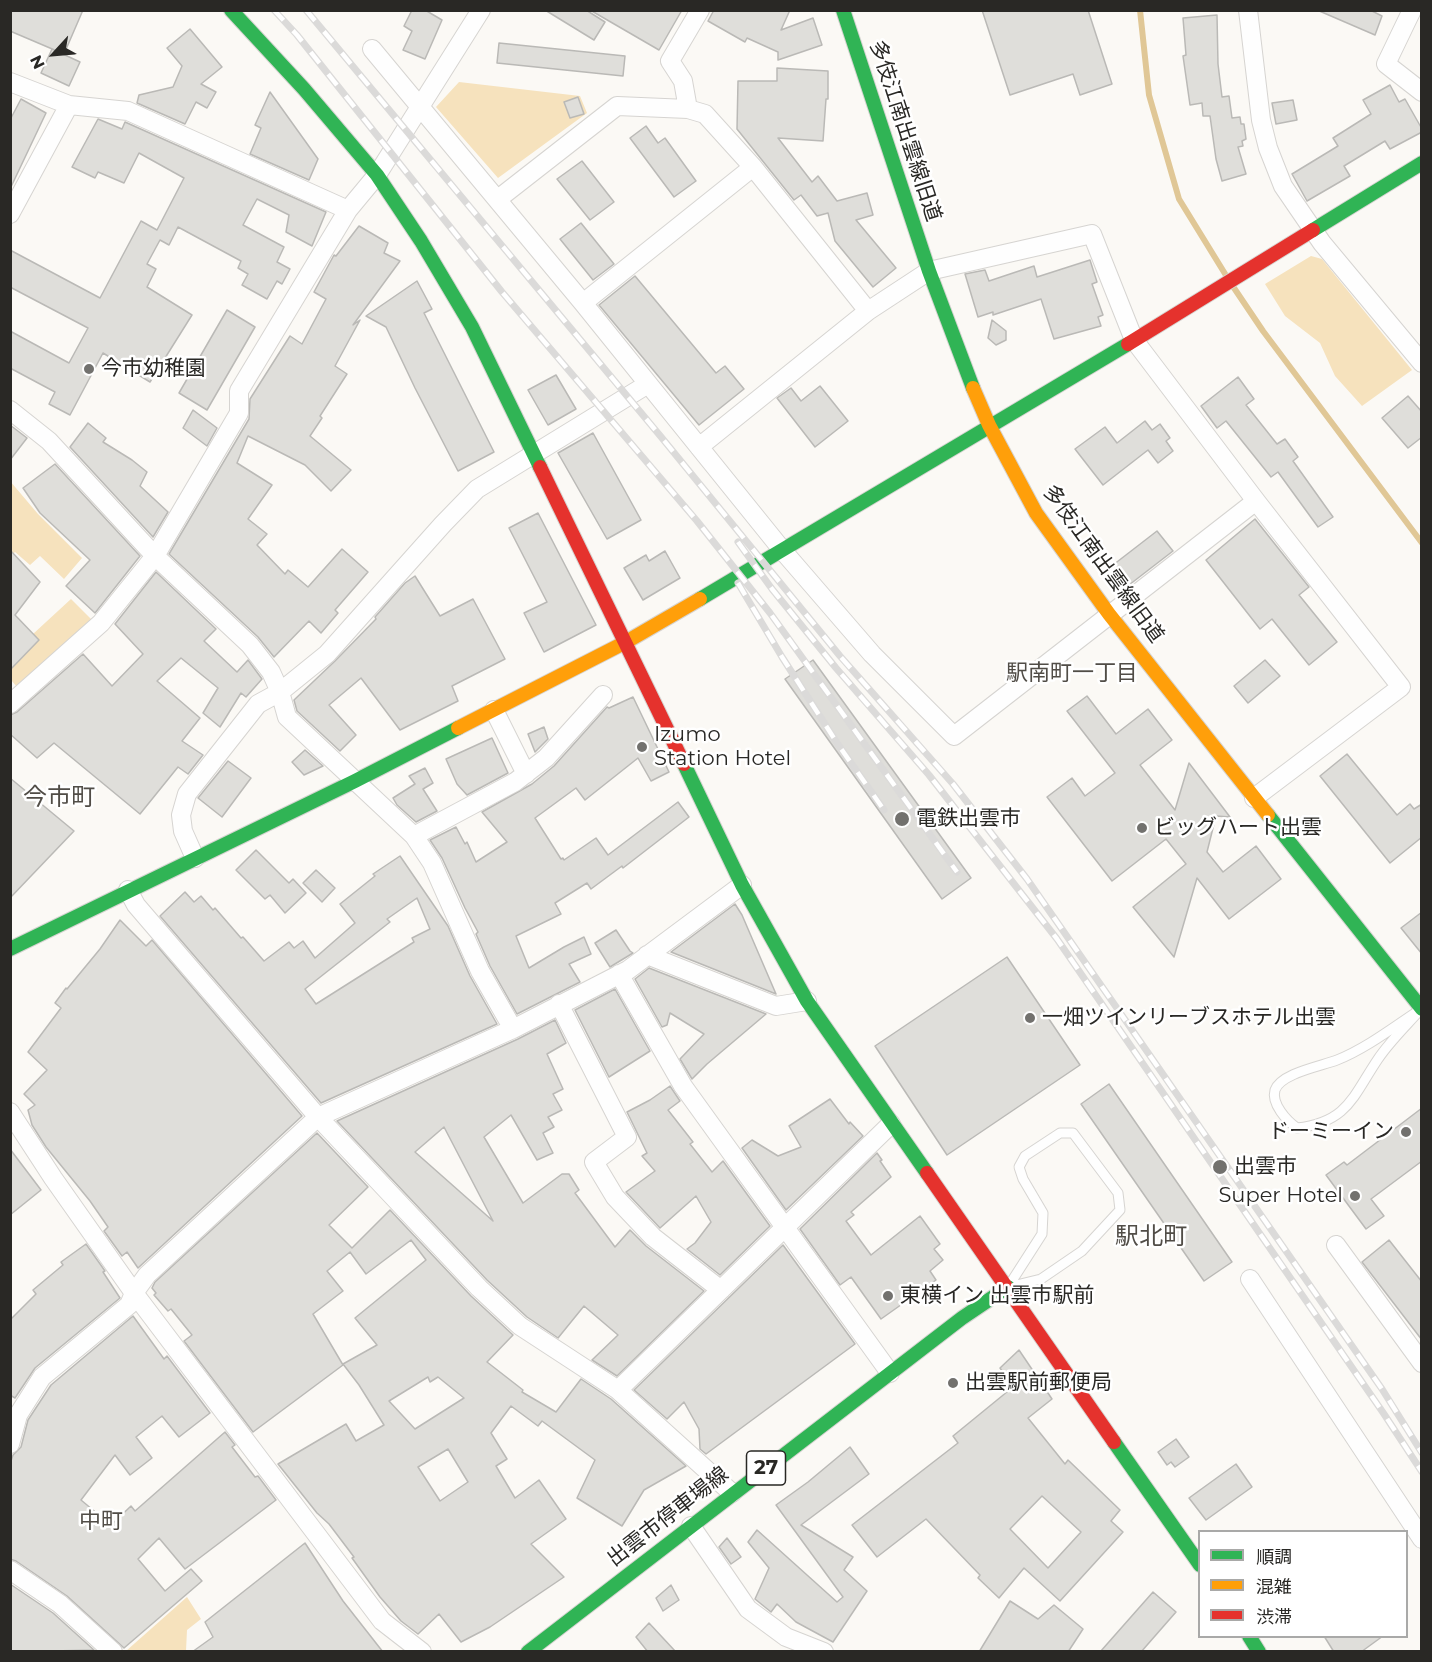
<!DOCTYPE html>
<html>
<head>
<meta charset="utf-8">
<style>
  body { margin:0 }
  #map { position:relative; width:1432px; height:1662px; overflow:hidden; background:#fbf9f5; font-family:Montserrat,"Noto Sans JP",sans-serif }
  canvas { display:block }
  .frame { position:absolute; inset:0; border:12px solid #292825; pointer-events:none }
  .legend { position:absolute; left:1198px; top:1530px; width:210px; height:108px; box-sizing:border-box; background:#fff; border:2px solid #a9a9a8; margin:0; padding:8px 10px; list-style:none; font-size:18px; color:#292825 }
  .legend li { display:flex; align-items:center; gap:12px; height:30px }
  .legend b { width:30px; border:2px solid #a9a9a8 }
  .north { position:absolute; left:24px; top:24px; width:60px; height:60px; -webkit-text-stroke:4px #fff; paint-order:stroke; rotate:244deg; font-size:16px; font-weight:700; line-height:24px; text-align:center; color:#292825 }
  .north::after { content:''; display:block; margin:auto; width:21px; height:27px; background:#292825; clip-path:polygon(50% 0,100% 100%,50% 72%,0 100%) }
</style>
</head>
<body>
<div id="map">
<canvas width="1432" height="1662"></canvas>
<div class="frame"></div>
<ul class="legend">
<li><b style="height:8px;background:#30b455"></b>順調</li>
<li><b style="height:8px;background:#ff9f0a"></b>混雑</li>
<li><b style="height:8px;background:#e5322d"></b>渋滞</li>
</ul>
<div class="north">N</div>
</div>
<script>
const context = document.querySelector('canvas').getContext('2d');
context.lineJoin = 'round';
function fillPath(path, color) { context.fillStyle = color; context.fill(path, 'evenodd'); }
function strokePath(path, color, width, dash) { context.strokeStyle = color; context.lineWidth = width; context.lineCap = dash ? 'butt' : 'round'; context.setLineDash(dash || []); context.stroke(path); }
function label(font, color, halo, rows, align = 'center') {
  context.font = font + ' Montserrat,"Noto Sans JP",sans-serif'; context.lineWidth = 5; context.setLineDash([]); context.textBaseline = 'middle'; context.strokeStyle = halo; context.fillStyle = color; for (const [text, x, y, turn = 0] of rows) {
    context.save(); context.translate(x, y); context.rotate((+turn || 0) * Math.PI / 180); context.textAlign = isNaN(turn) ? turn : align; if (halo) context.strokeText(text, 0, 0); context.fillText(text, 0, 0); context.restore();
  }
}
fillPath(new Path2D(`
  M459 82 580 96 587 113 498 178 436 107Z
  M1311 256 1322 259 1412 370 1362 406 1335 376 1320 343 1285 316 1265 284Z
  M10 481 38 514 82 558 64 579 40 556 30 565 15 552 11 556Z
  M71 599 94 622 18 688 11 680 10 666 12 668 38 640 33 634Z
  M187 1597 201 1619 187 1630 186 1651H126Z`), '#f6e2bd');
strokePath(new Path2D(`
  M1140 10 1149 95 1179 199 1227 277
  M1232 285 1263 331 1422 543`), '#e0c796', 6);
const building = new Path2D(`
  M10 10H83L64 54 10 31Z
  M412 10H425L442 20 425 59 403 50 412 31 404 26Z
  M545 10H586L605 22 594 40Z
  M590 10H682L659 50Z
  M714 10H790L781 30 813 18 822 45 778 60V52L747 38 745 42 708 21Z
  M982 10H1088L1112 84 1080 95 1073 74 1010 95Z
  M1317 10H1370L1382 16 1375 35Z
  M1217 15 1218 64 1222 97 1229 96 1232 118 1240 117 1241 124H1244L1246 139 1242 141 1243 146 1238 147 1246 174 1222 181 1216 159 1210 116H1203L1202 103 1190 105 1183 56 1186 55 1183 18Z
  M190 29 222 67 201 84 216 92 207 108 196 102 185 124 137 103 139 95 173 87 182 66 167 48Z
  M499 43 625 56 623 76 497 63Z
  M52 49 80 62 69 86 41 73Z
  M777 68 828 71V99H826L823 141 778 138 812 182 818 176 837 201 867 193 873 215 856 220 896 268 873 287 835 241 828 213 817 216 801 195 794 200 737 129 738 81H777Z
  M1390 85 1399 102 1405 99 1422 129V132L1390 149 1385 141 1344 166 1350 176 1307 201 1292 174 1338 146 1333 138 1371 114 1363 100Z
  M270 92 318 159 309 180 250 154 261 128 255 125Z
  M578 97 584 114 570 118 564 102Z
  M21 99 46 113 10 189 11 118Z
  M1293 100 1297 120 1276 124 1272 103Z
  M98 119 122 129 125 122 326 212 312 246 286 232 289 215 257 199 243 225 284 247 277 262 290 269 282 284 277 281 267 299 242 285 248 274 238 268 241 261 178 227 169 245 160 240 147 264 156 269 147 287 192 315 150 382 103 353 70 415 49 404 55 392 10 368V331L69 363 88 328 10 287V250L100 298 141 221 157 230 184 178 139 153 124 183 98 172 95 178 72 167Z
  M646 126 658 143 665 138 696 181 674 197 630 138Z
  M582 161 614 202 590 220 557 179Z
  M581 223 614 264 593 280 560 239Z
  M359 226 388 243 384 253 400 261 353 325 360 320 335 366 347 374 320 416 322 418 310 436 351 470 331 491 305 465 248 436 237 463 272 485 248 519 267 534 257 545 285 574 288 570 308 587 342 549 368 572 335 610 338 613 321 633 309 621 274 657 258 637 169 554 249 419 250 399 290 336 302 344 326 299 314 292 334 255 336 256Z
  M1090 260 1097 282 1092 284 1103 315 1098 317 1101 326 1054 339 1041 299 993 315V312L978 317 965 274 985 270 989 281 1034 266 1037 277Z
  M635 276 716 373 725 366 744 389 699 425 599 305Z
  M417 281 432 309 424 313 494 452 458 471 415 388 386 327 366 316Z
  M227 310 255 327 207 410 179 393Z
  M992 320 1006 331V340L996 345 988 338Z
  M556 375 576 409 548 425 528 390Z
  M1238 377 1254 399 1246 405 1277 444 1285 439 1298 457 1293 461 1333 517 1318 527 1278 472 1271 477 1226 421 1217 428 1201 406Z
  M820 386 848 421 815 447 777 398 791 388 801 401Z
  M1408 396 1422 412V437L1408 448 1382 418Z
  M193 410 217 428 207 446 183 428Z
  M1145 421 1152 430 1160 424 1170 438 1166 441 1173 451 1158 463 1148 450 1103 485 1075 449 1105 427 1117 443Z
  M88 423 106 438 103 442 132 460 147 472 140 486 168 512 153 537 70 447Z
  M10 425 27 438 10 460Z
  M593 433 641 520 607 539 558 453Z
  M55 464 140 556 95 613 66 586 90 560 40 513 23 488Z
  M538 513 596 625 544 652 524 613 547 602 509 528Z
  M1255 519 1309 587 1299 595 1337 642 1309 665 1272 619 1260 629 1206 560Z
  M1157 531 1173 551 1129 585 1113 565Z
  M10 550 40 582 15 615 39 640 10 670Z
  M665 551 680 578 643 600 624 568 646 555 649 561Z
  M156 572 216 629 204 641 237 672 248 660 262 679 246 697 241 693 220 727 203 713 218 688 181 658 157 681 200 718 182 741 203 755 188 774 178 767 140 814 54 743 37 758 10 734V715L17 712 83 654 112 686 143 654 115 624Z
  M415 576 440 616 473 599 505 659 452 686 458 701 400 730 361 678 329 705 356 735 340 751 297 711 294 700 335 661 376 619 375 617 405 583Z
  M813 660 971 878 942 899 785 679Z
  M1265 660 1280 676 1248 703 1234 686Z
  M1087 696 1116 734 1148 709 1172 740 1140 765 1175 810 1189 763 1230 817 1216 816 1207 852 1223 872 1256 846 1281 879 1229 919 1197 878 1174 957 1133 907 1186 864 1166 839 1112 881 1047 797 1072 778 1085 796 1115 773 1067 711Z
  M633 697 669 772 651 781 638 758 585 800 576 788 535 818 561 859 563 858 564 860 596 838 608 855 678 802 689 817 623 868 622 866 591 889 587 883 555 903 561 914 516 936 529 968 564 947 584 937 591 954 569 964 580 982 517 1014 490 966 476 934 478 932 465 908 442 858 430 840 456 827 465 844 467 842 476 862 507 842 482 812 532 784 554 766 607 707 609 708Z
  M544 727 548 739 535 752 528 734Z
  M492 738 508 773 467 795 457 784 446 759Z
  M305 750 323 766 304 775 292 762Z
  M1347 754 1397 815 1410 804 1414 809 1422 804V837L1390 863 1320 776Z
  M228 761 251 778 222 817 198 798Z
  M425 768 433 783 423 789 437 811 416 822 397 805 393 798 415 784 409 776Z
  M10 778 74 831 10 898Z
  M256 850 289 883 293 879 306 893 285 913 270 895 265 899 236 870Z
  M400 856 448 926 470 976 497 1024 321 1103 160 916 185 892 194 902 201 896 213 910 215 908 241 938 243 937 264 961 289 942 294 948 303 941 315 958 355 923 340 904 375 876 373 874ZM417 898 430 929 412 938 414 942 316 1004 305 989 390 922 387 919Z
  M316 870 335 888 322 902 303 883Z
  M735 904 742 915 776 994 671 952Z
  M1422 912V954L1401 928Z
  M120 920 146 946 152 940 302 1116 138 1268 127 1252 122 1256 104 1231 108 1227 90 1201 46 1147 32 1125 28 1110 35 1105 24 1094 47 1070 28 1052 61 1008 55 1003 66 988 67 989 100 949Z
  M616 930 630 951 633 953 610 967 595 943Z
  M1007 957 1080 1065 947 1155 875 1046Z
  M649 968 766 1014 707 1064 692 1079 680 1059 704 1034 670 1013 667 1025 662 1027 635 979Z
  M615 989 650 1051 609 1077 575 1010Z
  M555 1020 566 1043 547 1054 563 1089 553 1094 562 1110 548 1117 554 1127 543 1133 553 1153 537 1160 511 1115 484 1137 523 1203 562 1174H569L579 1190 575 1193 615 1247 630 1230 646 1246 704 1291 617 1376 592 1360 618 1335 584 1306 558 1338 527 1317 487 1280 337 1121 518 1039ZM444 1127 493 1221 415 1152Z
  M1109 1084 1232 1262 1204 1281 1081 1104Z
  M670 1086 680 1101 668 1110 693 1142 690 1144 712 1172 723 1161 770 1226 720 1275 687 1249 695 1243 711 1222 696 1196 660 1228 626 1192 655 1171 642 1156 647 1153 627 1112 650 1100Z
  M830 1099 849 1124 850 1122 863 1136 786 1210 742 1148 752 1140 778 1156 801 1147 789 1126Z
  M1422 1108V1161L1371 1199 1384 1216 1366 1229 1326 1175 1344 1162 1347 1165Z
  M317 1133 368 1187 329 1225 352 1248 390 1210 471 1296 513 1335 487 1362 523 1390 522 1392 556 1412 581 1379 611 1399 686 1466 644 1490 622 1526 577 1498 595 1460 542 1421 538 1426 511 1406 491 1433 507 1459 496 1466 515 1498 539 1480 566 1519 531 1544 564 1577 490 1627 461 1642 439 1614 418 1634 401 1621 380 1597 352 1558 354 1557 329 1524 317 1513 278 1464 346 1424 356 1441 384 1425 359 1385 343 1364 377 1345 355 1318 426 1260 411 1240 366 1274 350 1252 327 1271 343 1291 313 1314 343 1365 253 1432 184 1341 192 1335 171 1309 168 1311 154 1295 156 1293 152 1288 155 1282ZM428 1377 430 1382 438 1377 464 1398 415 1429 389 1401ZM448 1449 468 1482 440 1501 418 1467Z
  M10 1149 41 1190 10 1215Z
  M877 1153 882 1160 880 1161 891 1177 851 1212 854 1215 846 1221 871 1255 920 1216 940 1244 934 1249 943 1260 930 1271 936 1280 881 1319 851 1277 840 1285 800 1229Z
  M1389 1240 1422 1282V1340L1362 1262Z
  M86 1244 105 1271 103 1272 120 1298 35 1368 15 1398 10 1395V1320L36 1294 33 1290 63 1265 61 1262Z
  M783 1245 855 1344 706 1454 700 1449 699 1429 684 1402 667 1419 634 1390Z
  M133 1316 164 1359 167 1356 210 1413 179 1437 162 1416 136 1437 152 1458 130 1475 115 1455 81 1500 111 1525 131 1506 135 1511 225 1432 235 1445 232 1447 255 1477 258 1476 276 1500 185 1569 159 1538 138 1559 165 1591 191 1569 202 1581 124 1648 67 1596 16 1561 10 1559V1464L13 1455 21 1447 28 1420 51 1385Z
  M1019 1350 1052 1399 1028 1418 1065 1464 1068 1460 1120 1510 1111 1521 1123 1532 1060 1601 1024 1568 999 1598 978 1578 980 1575 926 1519 877 1557 852 1525 958 1443 953 1436 1013 1387 1000 1368ZM1042 1496 1081 1532 1048 1568 1010 1529Z
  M1176 1439 1189 1457 1175 1467 1171 1462 1167 1465 1158 1452Z
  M850 1447 869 1474 801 1525 853 1557 844 1570 867 1591 833 1642 796 1622 777 1604 771 1612 755 1599 769 1568 748 1542 757 1530 837 1602 843 1597 776 1505 808 1482Z
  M1236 1464 1252 1487 1206 1520 1189 1498Z
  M727 1538 741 1557 731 1564 719 1547Z
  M305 1543 343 1601 383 1652H192L213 1637 205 1622Z
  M10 1584 53 1613 94 1650 10 1652Z
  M671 1585 679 1600 663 1611 656 1598Z
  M1153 1592 1176 1612 1141 1652H1100Z
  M1010 1601 1038 1619 1054 1605 1083 1629 1068 1652H979Z
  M649 1623 676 1652H648L636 1637Z
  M1324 1636H1383L1361 1652H1334Z`);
fillPath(building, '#dfdeda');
strokePath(building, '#bab9b6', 1.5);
const lane = new Path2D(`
  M1421 1009C1407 1025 1390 1041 1378 1059 1353 1096 1348 1122 1297 1128 1287 1121 1271 1104 1275 1090 1281 1073 1322 1066 1337 1060 1367 1048 1395 1026 1421 1009Z
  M1060 1133H1073L1118 1193 1120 1210 1082 1251 1041 1279 1008 1287 1042 1234 1043 1213 1023 1179 1019 1167 1025 1156Z`);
const street = new Path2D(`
  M1248 10 1261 120 1268 148 1283 186 1322 243 1422 363
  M1412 10 1386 64 1422 92
  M372 49 583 303 783 551 872 654 954 736 1256 501
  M10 82 69 105 128 111 348 210
  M688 109 683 81 670 61 700 10
  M498 199 617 106 688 109 705 114 753 167 868 311
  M10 214 69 105
  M583 303 753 167
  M10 410 49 441 155 556 250 645 271 672 280 692 287 717 414 836 432 863 480 971 513 1029
  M699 447 868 311 929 271 1092 234 1134 340 1256 501 1401 687 1254 798
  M10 704 101 623 155 556 239 413V391L348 210 377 175 481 10
  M494 710 526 774
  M414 836 515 782 546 758 603 695
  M195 858 183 831 181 815 187 794 258 704 280 692 327 654 443 524 477 489 648 384
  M128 890 136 905 318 1117 479 1288 520 1326 618 1390 732 1493
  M647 955 776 1006 807 1001
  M619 974 683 1086 890 1373
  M559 1004 627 1137 594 1162 615 1197 653 1237 721 1290
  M10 1112 53 1178 134 1293 382 1621 422 1652
  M1336 1245 1422 1363
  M1250 1279 1422 1539
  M618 1390 891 1124
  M10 1444 18 1415 42 1377 129 1305 134 1293 147 1275 318 1117 513 1029 628 970 742 885
  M691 1526 748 1609 786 1637 824 1652
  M10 1570 60 1604 113 1652`);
const fast = new Path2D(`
  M231 10 304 89 377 175 421 241 472 327 540 467
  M843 10 929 271 973 388
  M1313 230 1422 163
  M700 599 1128 344
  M684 764 742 885 807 1001 927 1173
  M1268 815 1422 1009
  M10 949 355 781 458 728
  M1114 1442 1200 1565
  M1249 1636 1259 1652
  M528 1652 962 1318 1008 1287`);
const slow = new Path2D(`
  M973 388 989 425 1036 513 1109 614 1268 815
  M458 728 626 642 700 599`);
const jam = new Path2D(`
  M1128 344 1313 230
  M540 467 684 764
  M927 1173 1114 1442`);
strokePath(lane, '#d6d4d1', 11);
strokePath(street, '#d6d4d1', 20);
strokePath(fast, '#d6d4d1', 16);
strokePath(slow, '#d6d4d1', 16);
strokePath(jam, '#d6d4d1', 16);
strokePath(lane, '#fefefe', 9);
strokePath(street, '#fefefe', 18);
strokePath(fast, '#30b455', 14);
strokePath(slow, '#ff9f0a', 14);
strokePath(jam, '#e5322d', 14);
const rail = new Path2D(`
  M274 10 297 35 502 292 697 521 770 613 957 872
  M306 10 662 438 840 656 953 784 1027 879 1073 945 1382 1389 1422 1453
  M738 542 772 589 836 668 929 775 1057 939 1384 1414 1422 1472
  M738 583 782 657 837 743 884 810`);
strokePath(rail, '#dbdad9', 7);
strokePath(rail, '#fff', 4.5, [14]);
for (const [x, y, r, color] of [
  [89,369,6,"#72716e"],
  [642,747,6,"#72716e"],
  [902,819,8,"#72716e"],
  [1142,828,6,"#72716e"],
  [1030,1018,6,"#72716e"],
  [1406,1132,6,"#72716e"],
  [1220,1167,8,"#72716e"],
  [1355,1196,6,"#72716e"],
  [888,1296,6,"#72716e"],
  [953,1383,6,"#72716e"]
]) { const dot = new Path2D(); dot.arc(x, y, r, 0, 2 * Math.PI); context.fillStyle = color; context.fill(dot); strokePath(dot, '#fff', 2); }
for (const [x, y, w] of [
  [766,1468,39]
]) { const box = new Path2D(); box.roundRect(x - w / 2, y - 17, w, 34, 4.5); context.fillStyle = '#fff'; context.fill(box); strokePath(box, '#292825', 1.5); }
label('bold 20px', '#292825', null, [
  ["27",766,1468]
]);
label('21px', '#292825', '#fff', [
  ["多伎江南出雲線旧道",905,131,72],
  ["多伎江南出雲線旧道",1103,564,54],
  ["出雲市停車場線",668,1517,-38]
]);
label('21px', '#292825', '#fff', [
  ["今市幼稚園",101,369],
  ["Izumo",654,735],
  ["Station Hotel",654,759],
  ["電鉄出雲市",916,819],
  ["ビッグハート出雲",1154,828],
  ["一畑ツインリーブスホテル出雲",1042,1018],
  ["ドーミーイン",1394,1132,"right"],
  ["出雲市",1234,1167],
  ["Super Hotel",1343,1196,"right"],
  ["東横イン 出雲市駅前",900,1296],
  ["出雲駅前郵便局",965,1383]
], 'left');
label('22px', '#514d47', '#fff', [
  ["駅南町一丁目",1072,674],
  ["中町",101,1522]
]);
label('24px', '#514d47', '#fff', [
  ["今市町",59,798],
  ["駅北町",1151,1237]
]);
</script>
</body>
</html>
